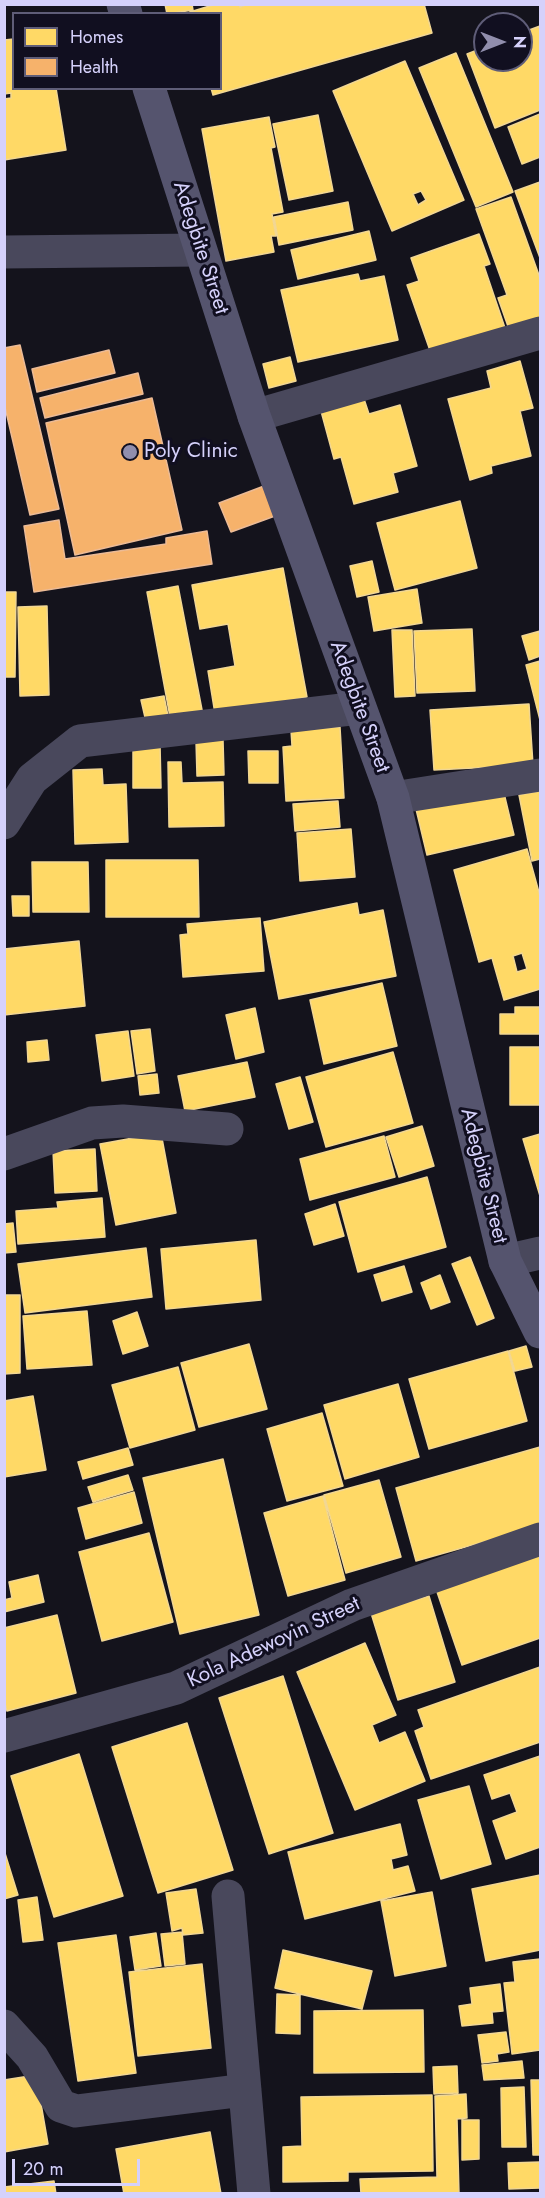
<!DOCTYPE html>
<html>
<head>
<meta charset="utf-8">
<style>
  body { margin:0 }
  #map { position:relative; width:545px; height:2198px; overflow:hidden; background:#14131c; font-family:Jost,sans-serif }
  canvas { display:block }
  .frame { position:absolute; inset:0; border:6px solid #d5d1fb; pointer-events:none }
  .legend { position:absolute; left:12px; top:12px; width:210px; height:78px; box-sizing:border-box; background:#110f20; border:2px solid #5f5d78; margin:0; padding:8px 10px; list-style:none; font-size:18px; color:#d5d1fb }
  .legend li { display:flex; align-items:center; gap:12px; height:30px }
  .legend b { width:30px; border:2px solid #5f5d78 }
  .north { position:absolute; left:473px; top:12px; width:60px; height:60px; box-sizing:border-box; background:#110f20; border:2px solid #5f5d78; border-radius:50%; rotate:90deg; font-size:16px; font-weight:700; line-height:24px; text-align:center; color:#d5d1fb }
  .north::after { content:''; display:block; margin:auto; width:21px; height:27px; background:#918ead; clip-path:polygon(50% 0,100% 100%,50% 72%,0 100%) }
  .scale { position:absolute; left:12px; top:2159px; width:128px; height:27px; box-sizing:border-box; border:3px solid #d5d1fb; border-top:0; padding-left:8px; font-size:18px; line-height:21px; white-space:nowrap; color:#d5d1fb; -webkit-text-stroke:4px #110f20; paint-order:stroke }
</style>
</head>
<body>
<div id="map">
<canvas width="545" height="2198"></canvas>
<div class="frame"></div>
<ul class="legend">
<li><b style="height:16px;background:#ffd966"></b>Homes</li>
<li><b style="height:16px;background:#f6b26b"></b>Health</li>
</ul>
<div class="north">N</div>
<div class="scale">20 m</div>
</div>
<script>
const context = document.querySelector('canvas').getContext('2d');
context.lineJoin = 'round';
function fillPath(path, color) { context.fillStyle = color; context.fill(path, 'evenodd'); }
function strokePath(path, color, width, dash) { context.strokeStyle = color; context.lineWidth = width; context.lineCap = dash ? 'butt' : 'round'; context.setLineDash(dash || []); context.stroke(path); }
function label(font, color, halo, rows, align = 'center') {
  context.font = font + ' Jost,sans-serif'; context.lineWidth = 6; context.setLineDash([]); context.textBaseline = 'middle'; context.strokeStyle = halo; context.fillStyle = color; for (const [text, x, y, turn = 0] of rows) {
    context.save(); context.translate(x, y); context.rotate((+turn || 0) * Math.PI / 180); context.textAlign = isNaN(turn) ? turn : align; if (halo) context.strokeText(text, 0, 0); context.fillText(text, 0, 0); context.restore();
  }
}
const homes = new Path2D(`
  M165 4H192L193 10 167 14Z
  M216 4H240V7L248 4H424L432 33 213 95 211 88H220V14L190 12Z
  M540 26V110L495 128 467 54 485 47V60H521V33Z
  M14 39V88H56L66 150 4 160V99L11 98V93L4 94V40Z
  M456 53 513 192 476 207 419 68Z
  M405 61 464 200 392 231 333 91ZM421 191 426 200 418 205 413 194Z
  M540 114V157L522 164 508 127Z
  M318 115 333 191 289 200 273 124Z
  M269 117 275 147 271 148 283 212 272 214 276 236H271L274 252 226 261 202 129Z
  M540 182V258L515 191Z
  M511 197 540 278V321L510 332 498 298 507 295 476 209Z
  M348 202 353 230 279 245 274 217Z
  M369 231 376 260 298 279 291 250Z
  M479 234 490 264 484 266 505 328 433 359 407 285 419 281 411 258Z
  M358 274 360 281 384 276 398 340 298 362 281 290Z
  M290 357 296 381 269 388 263 364Z
  M520 361 533 408 520 411 531 456 491 466 492 473 470 480 448 399 491 388 487 371Z
  M364 399 369 414 400 405 417 466 393 473 398 492 354 504 341 457 334 459 321 411Z
  M460 501 477 568 395 590 377 523Z
  M372 561 379 592 357 597 350 566Z
  M283 568 307 697 215 714 208 671 235 666 228 624 200 629 192 585Z
  M178 586 203 715 171 722 147 592Z
  M417 589 422 623 374 631 368 597Z
  M4 592H16L15 677H4Z
  M47 606 49 695 20 696 18 607Z
  M472 629 475 691 417 693 414 631Z
  M392 630H412L415 696 395 697Z
  M540 631V656L529 660 522 636Z
  M540 661V720L526 665Z
  M164 696 169 721 147 726 141 700Z
  M529 704 533 765 434 770 430 710Z
  M340 727 344 798 286 801 283 747 292 746 291 730Z
  M223 740 224 775 197 776 196 741Z
  M160 744 161 788H133V745Z
  M248 751H278V783H249Z
  M168 762H181L182 783 223 782 224 826 169 827Z
  M102 769 103 785 126 784 128 842 75 844 73 770Z
  M503 789 514 835 427 855 416 809Z
  M540 791V859L532 861 519 795Z
  M338 801 340 827 295 831 293 804Z
  M351 829 355 877 300 881 297 833Z
  M527 849 540 896V989L504 1000 492 958 479 962 454 870ZM522 953 527 969 517 972 513 956Z
  M106 860H198L199 917H106Z
  M32 862H88L89 912H33Z
  M12 896H29V916H13Z
  M357 903 359 915 383 910 396 976 279 999 264 922Z
  M260 918 264 971 183 977 180 935 188 934 187 924Z
  M79 941 85 1006 4 1015V949Z
  M382 983 397 1046 324 1064 310 1000Z
  M515 1007H540V1034H500V1014H515Z
  M255 1008 264 1052 236 1059 226 1015Z
  M150 1029 155 1071 137 1074 131 1031Z
  M128 1031 134 1076 102 1081 96 1035Z
  M47 1040 49 1060 28 1062 27 1042Z
  M510 1047H540V1105H510Z
  M393 1052 413 1123 326 1147 306 1077Z
  M247 1062 255 1097 185 1111 178 1076Z
  M157 1074 159 1093 140 1095 138 1076Z
  M300 1077 313 1122 289 1129 276 1084Z
  M422 1126 434 1166 399 1177 386 1137Z
  M161 1133 176 1213 116 1225 100 1144Z
  M540 1134V1196L523 1139Z
  M384 1136 395 1177 310 1200 300 1159Z
  M95 1149 97 1191 55 1193 53 1151Z
  M427 1177 446 1247 358 1272 339 1202Z
  M102 1198 105 1237 18 1244 16 1211 58 1208 57 1202Z
  M335 1204 344 1236 314 1245 305 1214Z
  M13 1223 16 1252 4 1253V1224Z
  M256 1240 261 1300 166 1309 161 1249Z
  M146 1248 152 1297 25 1313 18 1264Z
  M470 1257 494 1318 477 1325 452 1264Z
  M404 1266 412 1292 382 1301 374 1275Z
  M440 1275 450 1302 431 1309 421 1283Z
  M4 1295H20V1373L4 1374Z
  M87 1311 92 1365 27 1369 23 1316Z
  M137 1312 148 1346 123 1354 113 1321Z
  M249 1344 267 1409 199 1427 181 1363Z
  M526 1346 532 1367 515 1371 509 1351Z
  M508 1351 527 1421 429 1449 409 1379Z
  M178 1367 195 1430 130 1448 112 1385Z
  M398 1384 419 1457 345 1479 324 1405Z
  M33 1396 46 1470 4 1477V1401Z
  M322 1413 343 1486 287 1501 267 1429Z
  M540 1447V1526L416 1561 396 1488Z
  M128 1448 133 1465 83 1479 78 1462Z
  M223 1459 259 1615 180 1634 143 1478Z
  M128 1475 133 1490 93 1502 88 1487Z
  M379 1480 401 1557 346 1573 324 1495Z
  M134 1492 142 1523 86 1539 78 1508Z
  M323 1496 345 1580 288 1596 264 1513Z
  M149 1533 173 1622 102 1641 79 1552Z
  M540 1552V1638L462 1665 436 1589Z
  M38 1575 44 1602 4 1612V1600L12 1598 9 1582Z
  M429 1596 455 1682 398 1700 371 1613Z
  M57 1615 76 1693 7 1711 4 1700V1628Z
  M365 1643 396 1715 372 1725 379 1743 405 1732 425 1781 355 1810 297 1672Z
  M540 1667V1742L431 1779 415 1731 424 1727 418 1710Z
  M283 1676 333 1833 269 1854 219 1698Z
  M187 1723 233 1870 158 1893 112 1747Z
  M79 1754 123 1896 54 1917 11 1776Z
  M540 1756V1847L506 1859 493 1821 517 1812 510 1793 492 1799 484 1775Z
  M469 1786 491 1864 441 1879 418 1800Z
  M400 1824 407 1855 391 1859 393 1870 408 1866 415 1891 305 1919 288 1852Z
  M4 1850 18 1895 4 1899Z
  M540 1875V1950L486 1961 472 1889Z
  M196 1889 203 1933 183 1935 182 1928 172 1931 166 1893Z
  M432 1892 446 1966 395 1976 381 1901Z
  M37 1897 43 1940 23 1942 18 1900Z
  M182 1932 185 1964 165 1966 161 1934Z
  M156 1933 161 1966 135 1970 130 1937Z
  M116 1935 136 2073 78 2081 58 1943Z
  M283 1950 372 1971 362 2009 275 1988Z
  M540 1959V2050L512 2054 504 1983 515 1982 513 1962Z
  M202 1964 211 2048 138 2056 129 1972Z
  M500 1984 503 2011 492 2012 493 2023 462 2026 459 2006 472 2004 470 1988Z
  M277 1994 300 1995V2034L276 2033Z
  M423 2010 424 2072 314 2073V2011Z
  M506 2032 509 2052 497 2054 498 2061 482 2063 478 2035Z
  M522 2061 524 2078 484 2080 482 2065Z
  M457 2066 458 2093 434 2094 433 2067Z
  M36 2075 48 2144 4 2152V2080Z
  M531 2080H540V2155H533Z
  M524 2087 526 2147H502L501 2088Z
  M466 2094 467 2118 457 2119 459 2194H361L360 2179 437 2177 435 2096Z
  M432 2095 433 2171 348 2172V2181L283 2182V2147L302 2146 301 2097Z
  M462 2120H479V2159L462 2160Z
  M210 2132 221 2194H124L116 2149Z
  M540 2162V2188L509 2189 508 2163Z
  M54 2181 56 2194H4V2187Z`);
fillPath(homes, '#ffd966');
strokePath(homes, '#f2d793', 1.5);
const health = new Path2D(`
  M20 345 59 509 30 515 4 403V348Z
  M109 350 115 373 37 392 32 369Z
  M138 373 143 394 45 418 40 398Z
  M152 398 182 530 75 555 46 423Z
  M264 486 275 516 231 532 219 503Z
  M59 520 65 559 166 544V538L207 531 212 564 34 592 24 526Z`);
fillPath(health, '#f6b26b');
strokePath(health, '#ecbb96', 1.5);
strokePath(new Path2D(`
  M4 252 200 250
  M254 416 540 333
  M393 798 540 775
  M4 823 32 779 80 741 359 708
  M4 1154 92 1123 123 1121 227 1129
  M505 1261 540 1253
  M4 1736 176 1688 352 1605 540 1539
  M228 1896 254 2194
  M4 2026 32 2057 61 2106 76 2111 245 2090`), '#49485c', 33);
strokePath(new Path2D(`
  M123 4 126 14
  M149 88 254 416 393 798 505 1261 540 1332`), '#55546e', 33);
for (const [x, y, r, color] of [
  [130,452,8,"#918ead"]
]) { const dot = new Path2D(); dot.arc(x, y, r, 0, 2 * Math.PI); context.fillStyle = color; context.fill(dot); strokePath(dot, '#110f20', 2); }
label('21px', '#d5d1fb', '#110f20', [
  ["Adegbite Street",200,248,72],
  ["Adegbite Street",359,707,70],
  ["Adegbite Street",483,1176,76],
  ["Kola Adewoyin Street",274,1643,-25]
]);
label('21px', '#d5d1fb', '#110f20', [
  ["Poly Clinic",144,452]
], 'left');
</script>
</body>
</html>
